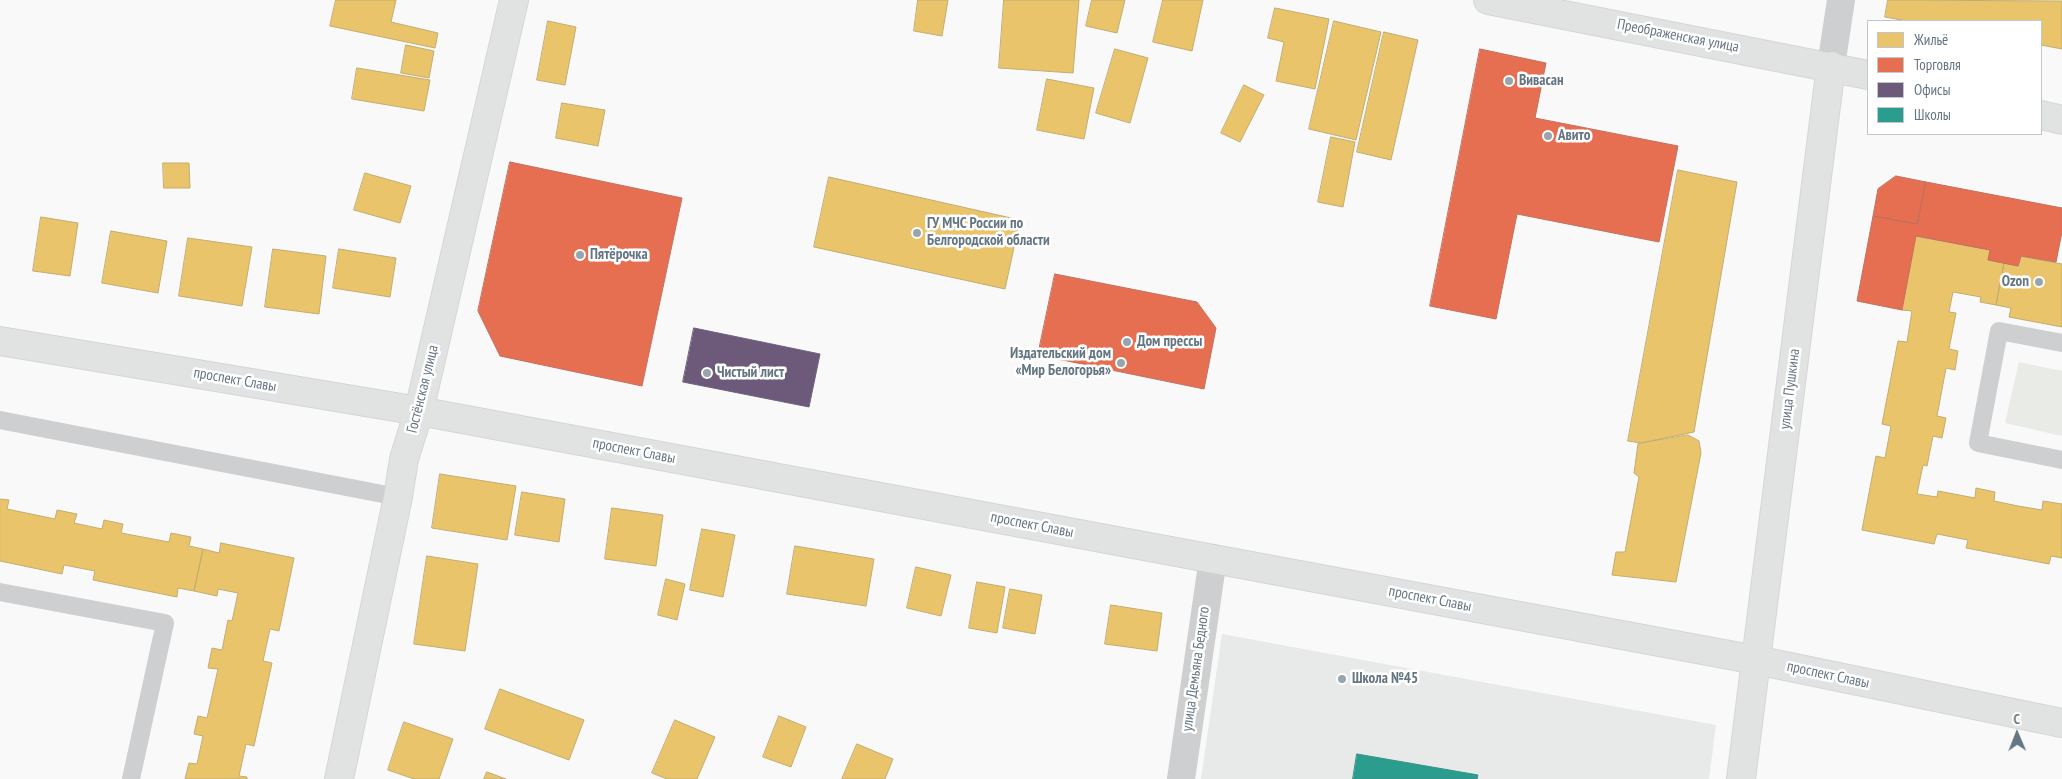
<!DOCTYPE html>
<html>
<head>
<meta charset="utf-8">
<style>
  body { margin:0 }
  #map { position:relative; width:2062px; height:779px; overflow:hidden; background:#f9f9f9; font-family:"PT Sans Narrow",sans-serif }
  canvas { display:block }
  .legend { position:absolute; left:1867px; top:20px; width:175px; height:115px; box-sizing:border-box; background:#fff; border:1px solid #c1c8cd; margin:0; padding:6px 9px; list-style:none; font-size:15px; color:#657683 }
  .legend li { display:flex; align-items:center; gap:10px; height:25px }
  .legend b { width:25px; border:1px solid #c1c8cd }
  .north { position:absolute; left:1992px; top:709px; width:50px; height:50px; -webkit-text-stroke:4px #fff; paint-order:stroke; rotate:359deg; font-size:14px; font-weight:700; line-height:20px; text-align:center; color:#657683 }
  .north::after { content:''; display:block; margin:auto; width:18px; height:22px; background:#657683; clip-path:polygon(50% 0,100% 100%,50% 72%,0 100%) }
</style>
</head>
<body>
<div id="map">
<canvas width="2062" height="779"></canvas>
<ul class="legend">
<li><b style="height:14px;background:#e9c46a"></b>Жильё</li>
<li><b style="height:14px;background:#e76f51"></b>Торговля</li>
<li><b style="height:14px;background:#6d597a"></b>Офисы</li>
<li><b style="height:14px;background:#2a9d8f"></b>Школы</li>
</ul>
<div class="north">С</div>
</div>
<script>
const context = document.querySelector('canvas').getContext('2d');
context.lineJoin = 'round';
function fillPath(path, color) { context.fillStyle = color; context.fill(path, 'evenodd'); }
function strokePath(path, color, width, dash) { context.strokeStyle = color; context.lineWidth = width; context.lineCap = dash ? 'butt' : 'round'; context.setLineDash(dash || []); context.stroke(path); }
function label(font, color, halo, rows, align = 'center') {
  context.font = font + ' "PT Sans Narrow",sans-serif'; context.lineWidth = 5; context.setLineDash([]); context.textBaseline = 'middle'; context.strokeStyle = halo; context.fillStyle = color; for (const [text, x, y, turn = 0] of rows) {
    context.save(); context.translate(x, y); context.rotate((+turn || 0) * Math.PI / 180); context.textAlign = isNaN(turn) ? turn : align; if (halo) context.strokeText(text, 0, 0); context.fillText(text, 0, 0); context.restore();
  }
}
fillPath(new Path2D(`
  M1222 634 1716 725 1709 779H1201Z`), '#e8e9e9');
fillPath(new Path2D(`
  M2019 362 2062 371V436L2005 423Z`), '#e8ebe6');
const homes = new Path2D(`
  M336 0H396L391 22 438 33 435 48 330 26Z
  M918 0H948L942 36 914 31Z
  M1004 0H1079L1073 73 999 68Z
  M1092 0H1125L1117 33 1086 26Z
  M1163 0H1203L1192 51 1153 42Z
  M1888 0 2062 1V49L2041 45V21H1907L1885 17Z
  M1275 8 1329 19 1315 89 1276 81 1284 42 1268 38Z
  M548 21 576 27 565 85 537 80Z
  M1334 21 1381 32 1356 140 1309 129Z
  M1384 32 1418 40 1391 160 1357 152Z
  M406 45 434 51 429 78 401 73Z
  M1115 49 1148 58 1130 123 1096 113Z
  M357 68 430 80 424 111 352 99Z
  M1047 79 1094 88 1084 139 1037 130Z
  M1244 85 1264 95 1240 142 1221 133Z
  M562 103 605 110 598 146 556 138Z
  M1331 137 1355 142 1343 207 1318 202Z
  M163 163H189L190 188H164Z
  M1678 170 1737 182 1694 432 1641 443 1628 441Z
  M365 173 411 186 400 223 354 210Z
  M829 177 1020 220 1005 289 814 247Z
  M41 217 78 223 70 276 33 271Z
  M111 231 167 241 158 293 102 283Z
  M1916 236 1990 250 1988 260 2004 263 1996 305 1980 302 1981 297 1953 292 1949 312 1956 313 1949 349 1958 351 1955 370 1946 368 1937 416 1946 418 1942 438 1933 436 1927 466 1923 465 1917 494 1937 497 1938 491 1975 498 1976 488 1995 492 1994 501 2018 506 2042 510 2043 501 2062 504V558L2051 556 2049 564 1966 548 1968 540 1937 534 1934 544 1862 530 1876 456 1885 458 1891 426 1882 424 1898 341 1907 342 1912 311 1902 310Z
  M188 238 252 247 242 306 179 296Z
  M273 249 326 256 319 314 265 307Z
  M339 249 396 258 390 297 333 288Z
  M2021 256 2062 264V327L2009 317 2011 308 1996 305 2004 263 2018 266Z
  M1688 435 1699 441 1701 453 1676 582 1612 575 1616 552H1625L1639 477 1634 473 1638 444Z
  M440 474 516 486 507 540 432 528Z
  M522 492 565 499 559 542 515 535Z
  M0 499 9 500 7 509 55 519 57 510 77 514 74 523 102 529 104 520 123 524 121 533 169 542 171 533 191 537 189 546 203 549 194 591 178 588 177 597 93 580 95 571 64 565 62 574 0 561Z
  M612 508 663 515 656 566 605 559Z
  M702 529 735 535 723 597 690 590Z
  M221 543 294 558 279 631 270 629 263 661 272 663 254 746 246 744 239 776 247 777V779H185L189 763 197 764 203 736 194 734 198 716 207 718 218 669 208 668 212 648 222 650 228 620 232 621 238 593 218 589 217 596 194 591 203 549 219 553Z
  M795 546 874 559 866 606 787 594Z
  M427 556 478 564 465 651 414 644Z
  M916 567 951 575 941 616 907 608Z
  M666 579 685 584 677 620 658 615Z
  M977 582 1005 587 997 633 969 628Z
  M1010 589 1042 595 1035 634 1003 628Z
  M1111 605 1162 613 1157 651 1105 644Z
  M500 689 584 720 569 760 485 729Z
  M779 716 806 727 791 767 763 757Z
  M675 720 715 737 697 779H667L652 773Z
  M404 722 453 739 439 779H414L388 770Z
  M857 744 893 759 885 779H842Z
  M487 772 506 779H484Z`);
fillPath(homes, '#e9c46a');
strokePath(homes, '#c1ad72', 1);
const shops = new Path2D(`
  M1480 49 1546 63 1535 118 1678 146 1659 242 1517 214 1496 319 1430 306Z
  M510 162 682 198 642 386 500 356 478 311Z
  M1896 176 1926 182 1917 224 1873 216 1878 189Z
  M1926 182 2062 208V232L2056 262 2021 256 2018 266 1988 260 1990 250 1916 236 1902 310 1857 301 1873 216 1917 224Z
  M1055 274 1197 302 1216 328 1204 389 1038 355Z`);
fillPath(shops, '#e76f51');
strokePath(shops, '#c07160', 1);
const offices = new Path2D(`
  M694 328 820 354 809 407 683 382Z`);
fillPath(offices, '#6d597a');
strokePath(offices, '#6b627d', 1);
const schools = new Path2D(`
  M1357 754 1478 775 1477 779H1353Z`);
fillPath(schools, '#2a9d8f');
strokePath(schools, '#3c918b', 1);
const secondary = new Path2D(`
  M339 779 398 497 404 459 419 411 514 0
  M1741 779 1831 66`);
const primary = new Path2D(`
  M1488 0 1868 75
  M2041 115 2062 120
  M0 341 419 411 1756 660 2062 723`);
strokePath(secondary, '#d5d6d7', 30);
strokePath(primary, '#d5d6d7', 30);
strokePath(new Path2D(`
  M2062 343 1999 331 1978 443 2062 460
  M0 420 398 497
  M0 592 165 623 131 779`), '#cecfd0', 18);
strokePath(new Path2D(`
  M1831 66 1841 0
  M1181 779 1213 558`), '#cecfd0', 28);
strokePath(secondary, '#e1e2e2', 28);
strokePath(primary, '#e1e2e2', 28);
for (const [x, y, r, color] of [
  [1509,81,5,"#99a4ac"],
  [1548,136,5,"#99a4ac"],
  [917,233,5,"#99a4ac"],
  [580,255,5,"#99a4ac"],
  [2039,282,5,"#99a4ac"],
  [1127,342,5,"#99a4ac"],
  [1121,363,5,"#99a4ac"],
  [707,373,5,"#99a4ac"],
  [1342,679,5,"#99a4ac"]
]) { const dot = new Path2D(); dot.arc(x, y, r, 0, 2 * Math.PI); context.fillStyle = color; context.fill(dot); strokePath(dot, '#fff', 2); }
label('15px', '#657683', '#fff', [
  ["Преображенская улица",1678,36,11],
  ["проспект Славы",235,380,10],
  ["Гостёнская улица",423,389,-76],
  ["улица Пушкина",1790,389,-83],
  ["проспект Славы",634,451,11],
  ["проспект Славы",1032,525,11],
  ["проспект Славы",1430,599,11],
  ["улица Демьяна Бедного",1196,669,-82],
  ["проспект Славы",1828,675,12]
]);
label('bold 15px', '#657683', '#fff', [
  ["Вивасан",1519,81],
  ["Авито",1558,136],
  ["ГУ МЧС России по",927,224],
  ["Белгородской области",927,241],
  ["Пятёрочка",590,255],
  ["Ozon",2029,282,"right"],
  ["Дом прессы",1137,342],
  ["Издательский дом",1111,354,"right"],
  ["«Мир Белогорья»",1111,371,"right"],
  ["Чистый лист",717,373],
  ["Школа №45",1352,679]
], 'left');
</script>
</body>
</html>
